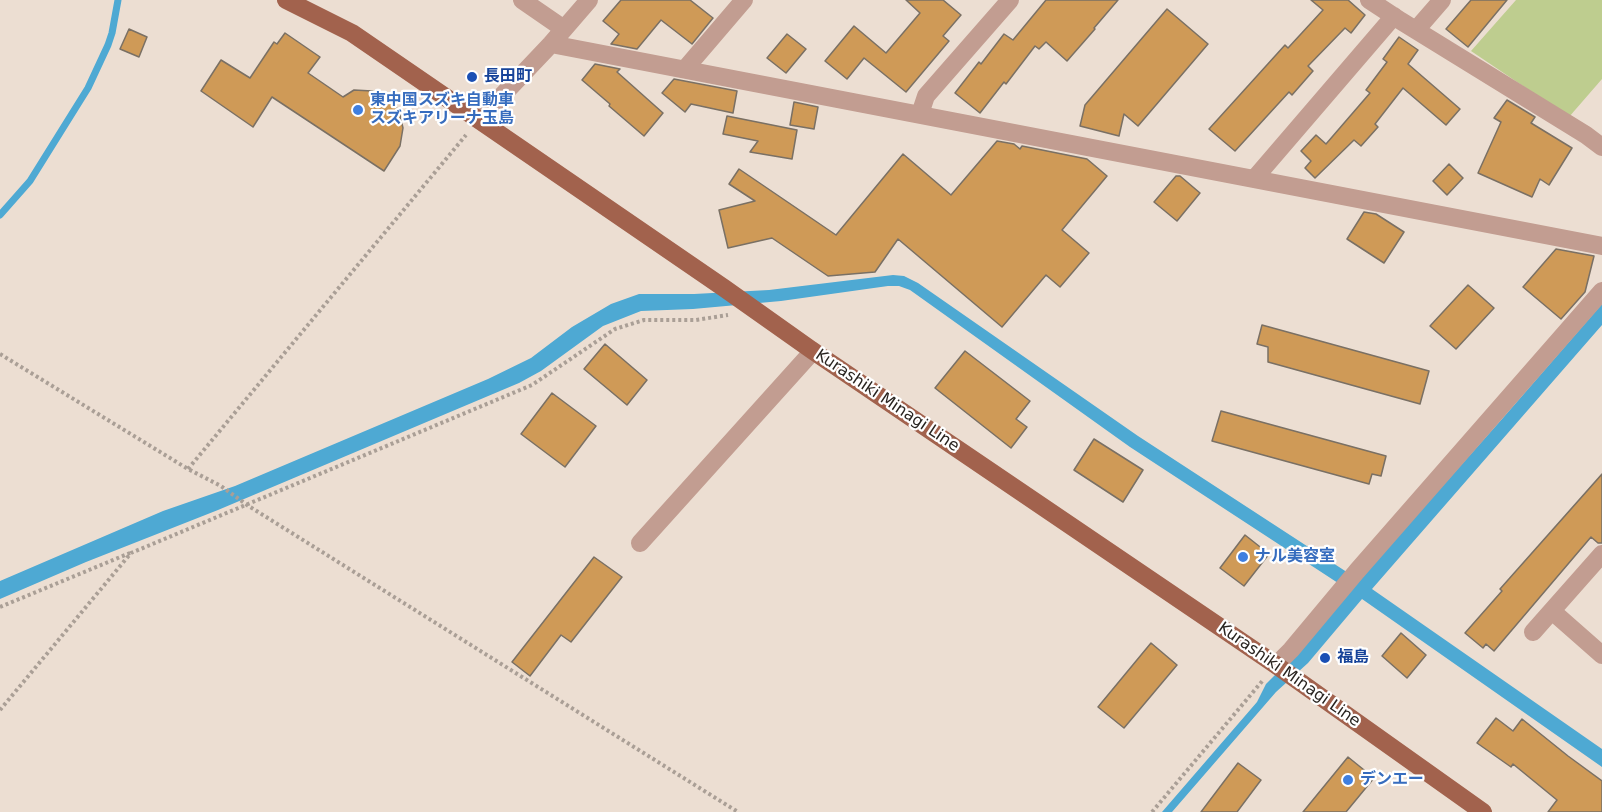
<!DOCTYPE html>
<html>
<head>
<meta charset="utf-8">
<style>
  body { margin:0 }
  canvas { display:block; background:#ecded2 }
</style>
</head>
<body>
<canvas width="1602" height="812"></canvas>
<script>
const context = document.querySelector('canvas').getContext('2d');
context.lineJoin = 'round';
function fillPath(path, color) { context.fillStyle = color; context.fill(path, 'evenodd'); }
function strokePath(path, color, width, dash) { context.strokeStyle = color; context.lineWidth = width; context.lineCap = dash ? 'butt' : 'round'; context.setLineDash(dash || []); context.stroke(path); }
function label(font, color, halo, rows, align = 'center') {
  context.font = font + ' "DejaVu Sans","Noto Sans JP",sans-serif'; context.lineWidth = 4.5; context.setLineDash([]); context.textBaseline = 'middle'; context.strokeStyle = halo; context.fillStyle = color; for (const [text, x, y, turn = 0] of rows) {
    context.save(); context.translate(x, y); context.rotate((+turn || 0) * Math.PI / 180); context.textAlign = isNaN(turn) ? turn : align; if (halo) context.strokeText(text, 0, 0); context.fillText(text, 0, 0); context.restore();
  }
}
fillPath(new Path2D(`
  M1516 0H1602V79L1569 117 1471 51Z`), '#becd8f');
fillPath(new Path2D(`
  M893 275 904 276 918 283 1138 436 1359 580 1502 419 1602 304V325L1372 589 1602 749V767L1362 599 1308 663 1276 692 1172 812H1162L1257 702 1266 684 1297 653 1338 583 1130 447 910 290 899 286H888L781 301 693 309 641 311 603 326 541 371 519 383 218 510 86 562 0 599V581L163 511 235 486 488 379 531 358 572 327 611 304 639 294H694L769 290Z`), '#4ea9d3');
strokePath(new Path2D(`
  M0 215 30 181 88 88 108 45 112 33 118 0`), '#4ea9d3', 7);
const building = new Path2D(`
  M621 0H690L713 18 692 44 661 20 637 49 611 44 619 34 603 21Z
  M906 0H943L961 15 943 36 949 41 906 92 864 58 847 79 825 61 854 26 886 53 920 13Z
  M1046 0H1118L1094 28 1095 29 1067 61 1046 42 1039 49 1035 46 1006 84 1004 82 980 113 955 93 979 62 981 64 1004 34 1013 40Z
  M1311 0H1348L1365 15 1351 33 1345 28 1308 66 1313 71 1292 95 1289 92 1235 151 1209 129 1285 45 1288 48 1323 10Z
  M1471 0H1507L1468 47 1446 29Z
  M1167 9 1208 44 1138 126 1124 114 1119 136 1080 126 1085 105Z
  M129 29 147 37 139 57 120 49Z
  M285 33 320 57 308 73 343 97 354 90 372 91 389 98 399 111 403 128 400 146 384 171 272 97 253 127 201 91 221 60 250 78 274 42 277 44Z
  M787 34 806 49 786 73 767 58Z
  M1399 37 1418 50 1408 64 1460 109 1446 125 1403 88 1375 124 1378 127 1361 146 1354 140 1315 178 1305 168 1311 161 1301 151 1316 135 1326 144 1370 93 1366 90 1387 62 1383 59Z
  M595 64 620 69 617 72 663 113 644 136 609 106 610 104 582 80Z
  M674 79 737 91 733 113 691 104 685 112 662 93Z
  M1507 100 1535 117 1531 123 1572 148 1549 185 1540 179 1532 197 1478 173 1501 122 1494 118Z
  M794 102 818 107 814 129 790 125Z
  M727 116 797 130 792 159 750 152 758 141 723 134Z
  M997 141 1014 144 1020 149 1022 146 1087 159 1107 176 1062 230 1089 253 1060 287 1046 275 1002 327 898 239 875 272 828 276 772 238 728 248 719 210 755 201 729 184 739 169 836 235 903 154 951 195Z
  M1449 164 1463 178 1447 195 1433 181Z
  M1176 176H1180L1200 193 1177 221 1154 202Z
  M1364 212 1376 214 1404 232 1384 263 1347 239Z
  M1556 249 1594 256 1585 292 1561 319 1523 287Z
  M1468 285 1494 308 1456 349 1430 326Z
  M1262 325 1429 371 1420 404 1268 362V347L1257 344Z
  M605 344 647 380 627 405 584 369Z
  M965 351 1030 401 1016 419 1027 427 1011 448 935 388Z
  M552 393 596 426 565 467 521 434Z
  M1221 411 1386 456 1381 476 1372 474 1369 484 1212 441Z
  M1094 439 1143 470 1123 502 1074 470Z
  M1602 474V543H1598L1591 537 1494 651 1486 644 1483 648 1465 633 1502 591 1500 589Z
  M1245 535 1269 554 1244 586 1220 568Z
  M594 557 622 577 571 642 561 635 530 676 512 662Z
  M1401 633 1426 655 1407 678 1382 656Z
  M1151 643 1177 665 1124 728 1098 707Z
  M1496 718 1513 731 1522 719 1568 756 1602 781V812H1548L1557 800 1513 764 1511 767 1477 743Z
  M1348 757 1374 778 1346 812H1303Z
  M1238 763 1261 780 1237 812H1201Z`);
fillPath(building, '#cf9a57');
strokePath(building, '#7a7064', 1.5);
strokePath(new Path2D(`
  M0 354 188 469 221 486 247 505 738 812
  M188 469 466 135
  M0 607 130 553
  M0 710 131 553 532 385 615 329 644 320H696L728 315
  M1152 812 1264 679`), '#aa9f96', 4, [3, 3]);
strokePath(new Path2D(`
  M522 0 564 29
  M1369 0 1401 21 1586 135 1602 147
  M1416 30 1442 0
  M551 44 1602 246
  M685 69 744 0
  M920 114 926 96 1010 0
  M479 120 551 44 589 0
  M1254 179 1394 16
  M640 543 813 351
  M1552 611 1602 655
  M1533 632 1602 554
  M1276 665 1291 650 1357 571 1602 291`), '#c29d91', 18);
strokePath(new Path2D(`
  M286 0 352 33 724 288 813 351 1276 665 1483 812`), '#a2624d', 18);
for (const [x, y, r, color] of [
  [472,77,6,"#1a4fb4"],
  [358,110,6,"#3f7fe0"],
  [1243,557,6,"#3f7fe0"],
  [1325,658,6,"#1a4fb4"],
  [1348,780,6,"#3f7fe0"]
]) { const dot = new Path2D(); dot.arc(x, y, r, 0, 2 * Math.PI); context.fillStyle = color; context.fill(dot); strokePath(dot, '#fff', 2); }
label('bold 16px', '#164399', '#fff', [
  ["長田町",484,77],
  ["福島",1337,658]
], 'left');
label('bold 16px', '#366cbe', '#fff', [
  ["東中国スズキ自動車",370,101],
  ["スズキアリーナ玉島",370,119],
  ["ナル美容室",1255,557],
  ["デンエー",1360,780]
], 'left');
label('16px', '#292420', '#fff', [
  ["Kurashiki Minagi Line",887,401,34],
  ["Kurashiki Minagi Line",1289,675,35]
]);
</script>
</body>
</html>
